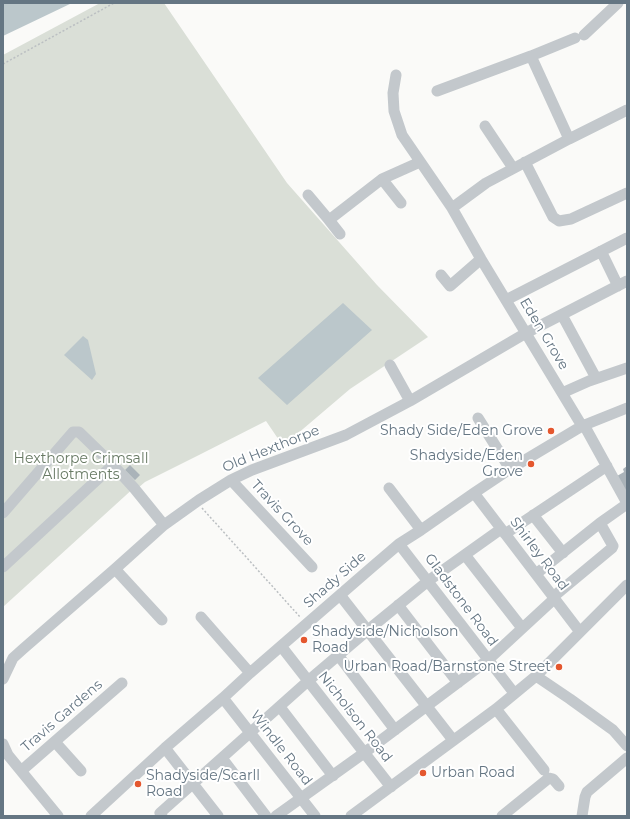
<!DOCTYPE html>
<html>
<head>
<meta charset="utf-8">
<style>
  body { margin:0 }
  #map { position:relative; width:630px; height:819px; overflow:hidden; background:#fafaf8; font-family:Montserrat,sans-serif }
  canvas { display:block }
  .frame { position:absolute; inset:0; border:4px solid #657683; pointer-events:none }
</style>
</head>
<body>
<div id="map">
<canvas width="630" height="819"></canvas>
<div class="frame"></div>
</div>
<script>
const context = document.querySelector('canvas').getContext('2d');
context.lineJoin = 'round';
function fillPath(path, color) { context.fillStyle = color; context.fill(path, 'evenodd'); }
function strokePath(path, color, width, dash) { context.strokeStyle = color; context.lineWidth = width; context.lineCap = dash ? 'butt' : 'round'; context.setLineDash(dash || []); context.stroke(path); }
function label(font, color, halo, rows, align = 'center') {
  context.font = font + ' Montserrat,sans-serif'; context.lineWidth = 4; context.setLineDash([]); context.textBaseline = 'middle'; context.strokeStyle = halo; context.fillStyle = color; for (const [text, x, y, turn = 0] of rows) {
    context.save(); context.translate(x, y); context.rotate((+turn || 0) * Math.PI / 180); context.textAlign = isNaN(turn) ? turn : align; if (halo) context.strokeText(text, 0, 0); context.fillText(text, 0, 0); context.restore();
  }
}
fillPath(new Path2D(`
  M100 3H164L287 183 377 285 428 337 350 389 283 446 266 421 199 455 145 482 138 488 136 486 3 607V55Z`), '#dadfd7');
fillPath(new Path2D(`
  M3 3H72L3 36Z
  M343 303 372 330 287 405 258 378Z
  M83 336 88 340 96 374 92 380 64 355Z`), '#bbc7cb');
fillPath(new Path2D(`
  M130 465 140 475 135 480 125 470Z
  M627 466V493L617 476 624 472 623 469Z`), '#aab3b9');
strokePath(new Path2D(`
  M3 64 114 3
  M202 508 300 617`), '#bbbfc2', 1.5, [2, 2]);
strokePath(new Path2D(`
  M584 35 618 3
  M396 75 393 93 394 111 402 135 452 208 481 259 582 426
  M437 91 531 56
  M485 126 513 168
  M569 139 531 56 575 38
  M525 162 553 217 559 221 571 219 627 193
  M382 179 401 203
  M308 195 329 220 382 179 420 162
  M452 208 486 183 569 139 627 110
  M329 220 340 234
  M601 251 618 286
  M441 275 450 286 481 259
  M506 300 627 238
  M562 315 596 378
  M390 365 410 401
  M562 393 589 381 627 368
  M478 418 510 469
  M584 425 627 503
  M231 480 312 567
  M389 488 421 530
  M474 493 580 632
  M3 513 73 432H79L113 465 134 488 164 525
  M533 515 563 553
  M505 534 607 466
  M399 544 514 693
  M465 555 522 628
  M3 567 113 465
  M115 569 162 620
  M536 574 600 523 627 504
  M340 595 453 740
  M553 597 612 548 613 546 600 523
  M398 605 458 683
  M201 617 250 673
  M281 646 391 787
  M338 655 395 730
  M536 676 570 699 613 730 627 746
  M3 679 13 658 23 649 115 569 164 525 199 500 231 480 252 470 346 435 410 401 526 333 627 281
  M223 698 315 816
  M280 707 333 776
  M496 709 544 770
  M55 742 81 771
  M3 744 8 755 58 816
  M165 748 218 816
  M222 758 266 816
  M21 771 122 683
  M91 816 165 748 223 698 250 673 371 568 399 544 421 530 474 493 510 469 582 426 627 408
  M162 816 160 813 308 681 368 630 428 581 501 529
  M276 816 364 753 488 660 554 599
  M351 816 496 709 536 676 627 585
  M502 816 549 778 553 779 559 786
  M582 816 585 797 587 792 627 758`), '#c3c8cc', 11);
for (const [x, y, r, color] of [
  [551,431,4,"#e4572e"],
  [531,464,4,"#e4572e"],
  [304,640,4,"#e4572e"],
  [559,667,4,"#e4572e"],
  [423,773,4,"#e4572e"],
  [138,784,4,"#e4572e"]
]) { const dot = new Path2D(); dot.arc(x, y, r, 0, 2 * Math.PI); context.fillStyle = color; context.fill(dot); strokePath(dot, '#fff', 1.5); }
label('14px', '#657683', '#fff', [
  ["Eden Grove",544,334,59],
  ["Old Hexthorpe",271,449,-22],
  ["Travis Grove",282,513,47],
  ["Shirley Road",539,554,53],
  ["Shady Side",335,580,-41],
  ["Gladstone Road",461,600,53],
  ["Travis Gardens",62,716,-41],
  ["Nicholson Road",355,717,52],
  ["Windle Road",281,748,52]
]);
label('14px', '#657683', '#fff', [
  ["Shady Side/Eden Grove",543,431],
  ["Shadyside/Eden",523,456],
  ["Grove",523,472],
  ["Shadyside/Nicholson",312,632,"left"],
  ["Road",312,648,"left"],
  ["Urban Road/Barnstone Street",551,667],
  ["Urban Road",431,773,"left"],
  ["Shadyside/Scarll",146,776,"left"],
  ["Road",146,792,"left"]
], 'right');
label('14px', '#687a64', '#fff', [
  ["Hexthorpe Crimsall",81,459],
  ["Allotments",81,475]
]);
</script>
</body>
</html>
